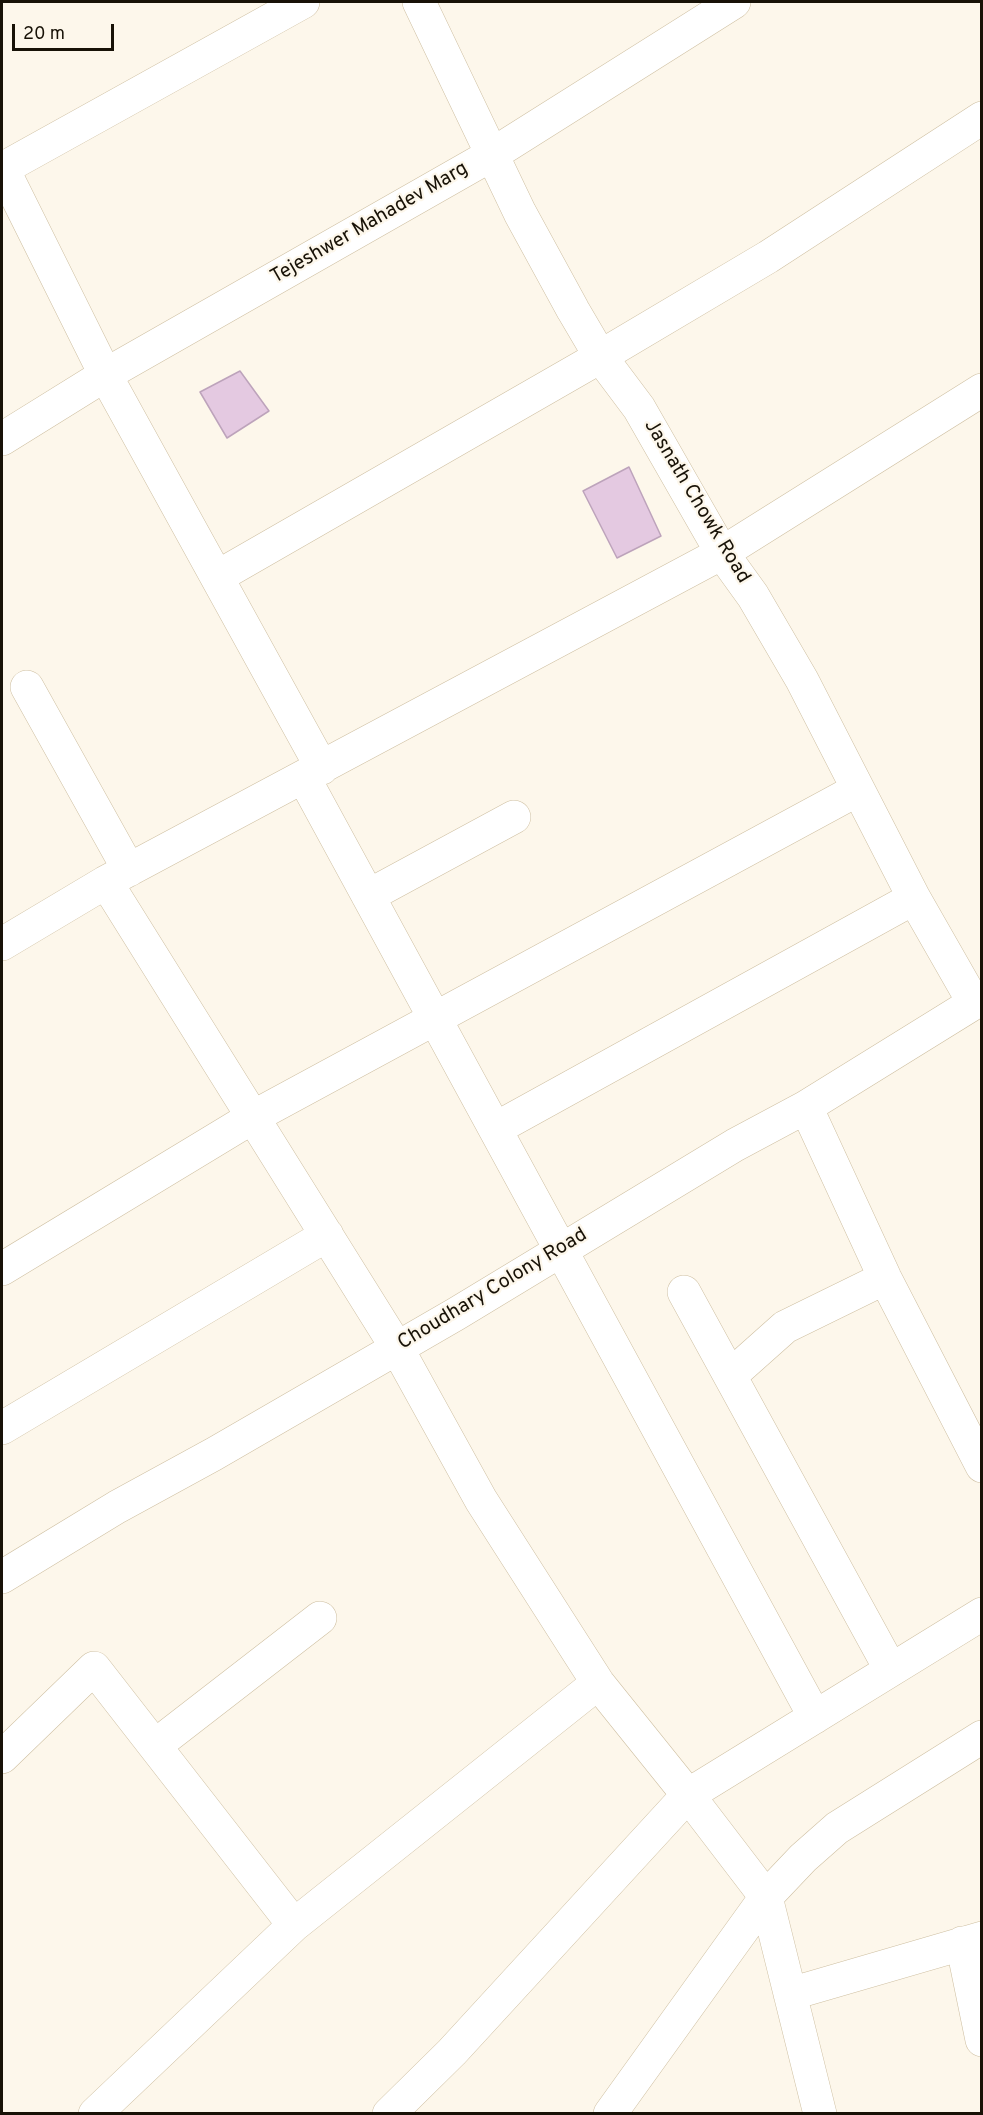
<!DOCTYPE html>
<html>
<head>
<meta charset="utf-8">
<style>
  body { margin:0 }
  #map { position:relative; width:983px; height:2115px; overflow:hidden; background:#fdf7eb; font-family:Overpass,sans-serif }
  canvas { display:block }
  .frame { position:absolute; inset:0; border:3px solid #181207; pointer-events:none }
  .scale { position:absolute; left:12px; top:24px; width:102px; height:27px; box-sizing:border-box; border:3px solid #181207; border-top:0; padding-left:8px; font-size:18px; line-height:21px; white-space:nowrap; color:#181207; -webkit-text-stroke:4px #fdf7eb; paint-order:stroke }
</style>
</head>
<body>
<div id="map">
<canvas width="983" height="2115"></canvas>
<div class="frame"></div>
<div class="scale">20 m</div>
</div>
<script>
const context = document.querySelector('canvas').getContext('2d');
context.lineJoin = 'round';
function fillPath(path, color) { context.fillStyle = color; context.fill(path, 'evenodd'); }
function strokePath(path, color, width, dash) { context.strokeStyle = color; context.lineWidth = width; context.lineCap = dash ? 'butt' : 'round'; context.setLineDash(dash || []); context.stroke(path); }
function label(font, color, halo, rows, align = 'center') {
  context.font = font + ' Overpass,sans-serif'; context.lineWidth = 4.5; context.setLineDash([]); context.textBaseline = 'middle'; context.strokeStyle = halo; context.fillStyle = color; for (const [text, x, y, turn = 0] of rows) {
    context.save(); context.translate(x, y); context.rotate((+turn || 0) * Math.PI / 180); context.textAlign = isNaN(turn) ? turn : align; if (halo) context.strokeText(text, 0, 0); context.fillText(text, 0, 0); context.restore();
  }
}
const building = new Path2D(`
  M240 371 269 411 227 438 200 392Z
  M629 467 661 536 617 558 583 491Z`);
fillPath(building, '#e4c9e1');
strokePath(building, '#bda3bb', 1.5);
const minor = new Path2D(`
  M419 2 520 213 573 310 600 356 639 408 722 553 753 596 802 680 914 898 974 1003
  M2 167 107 378 322 768
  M2 169 303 2
  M2 439 105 375 493 154 734 2
  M217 577 586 365 768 257 982 118
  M27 687 129 870
  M304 778 815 1717
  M106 882 397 1348 481 1500 598 1683 688 1795 766 1897 820 2114
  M368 896 514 817
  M2 944 106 882 722 553 982 390
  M806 1107 885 1278 982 1466
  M495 1129 914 898
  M2 1269 253 1117 857 790
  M684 1292 891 1670
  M730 1376 785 1327 885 1278
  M2 1428 327 1235
  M2 1577 117 1507 214 1454 456 1314 735 1145 806 1107 982 998
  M156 1745 320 1618
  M2 1757 94 1668 294 1925
  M962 1943 982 2040
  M790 1994 982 1938
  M95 2114 294 1925 598 1683
  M389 2114 452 2052 688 1795 982 1614
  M610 2114 766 1897 803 1858 837 1828 982 1737`);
strokePath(minor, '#cebfa1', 34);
strokePath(minor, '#fff', 33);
label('20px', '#181207', '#fdf7eb', [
  ["Tejeshwer Mahadev Marg",370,224,-30],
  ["Jasnath Chowk Road",696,502,59],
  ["Choudhary Colony Road",493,1290,-31]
]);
</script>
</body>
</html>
